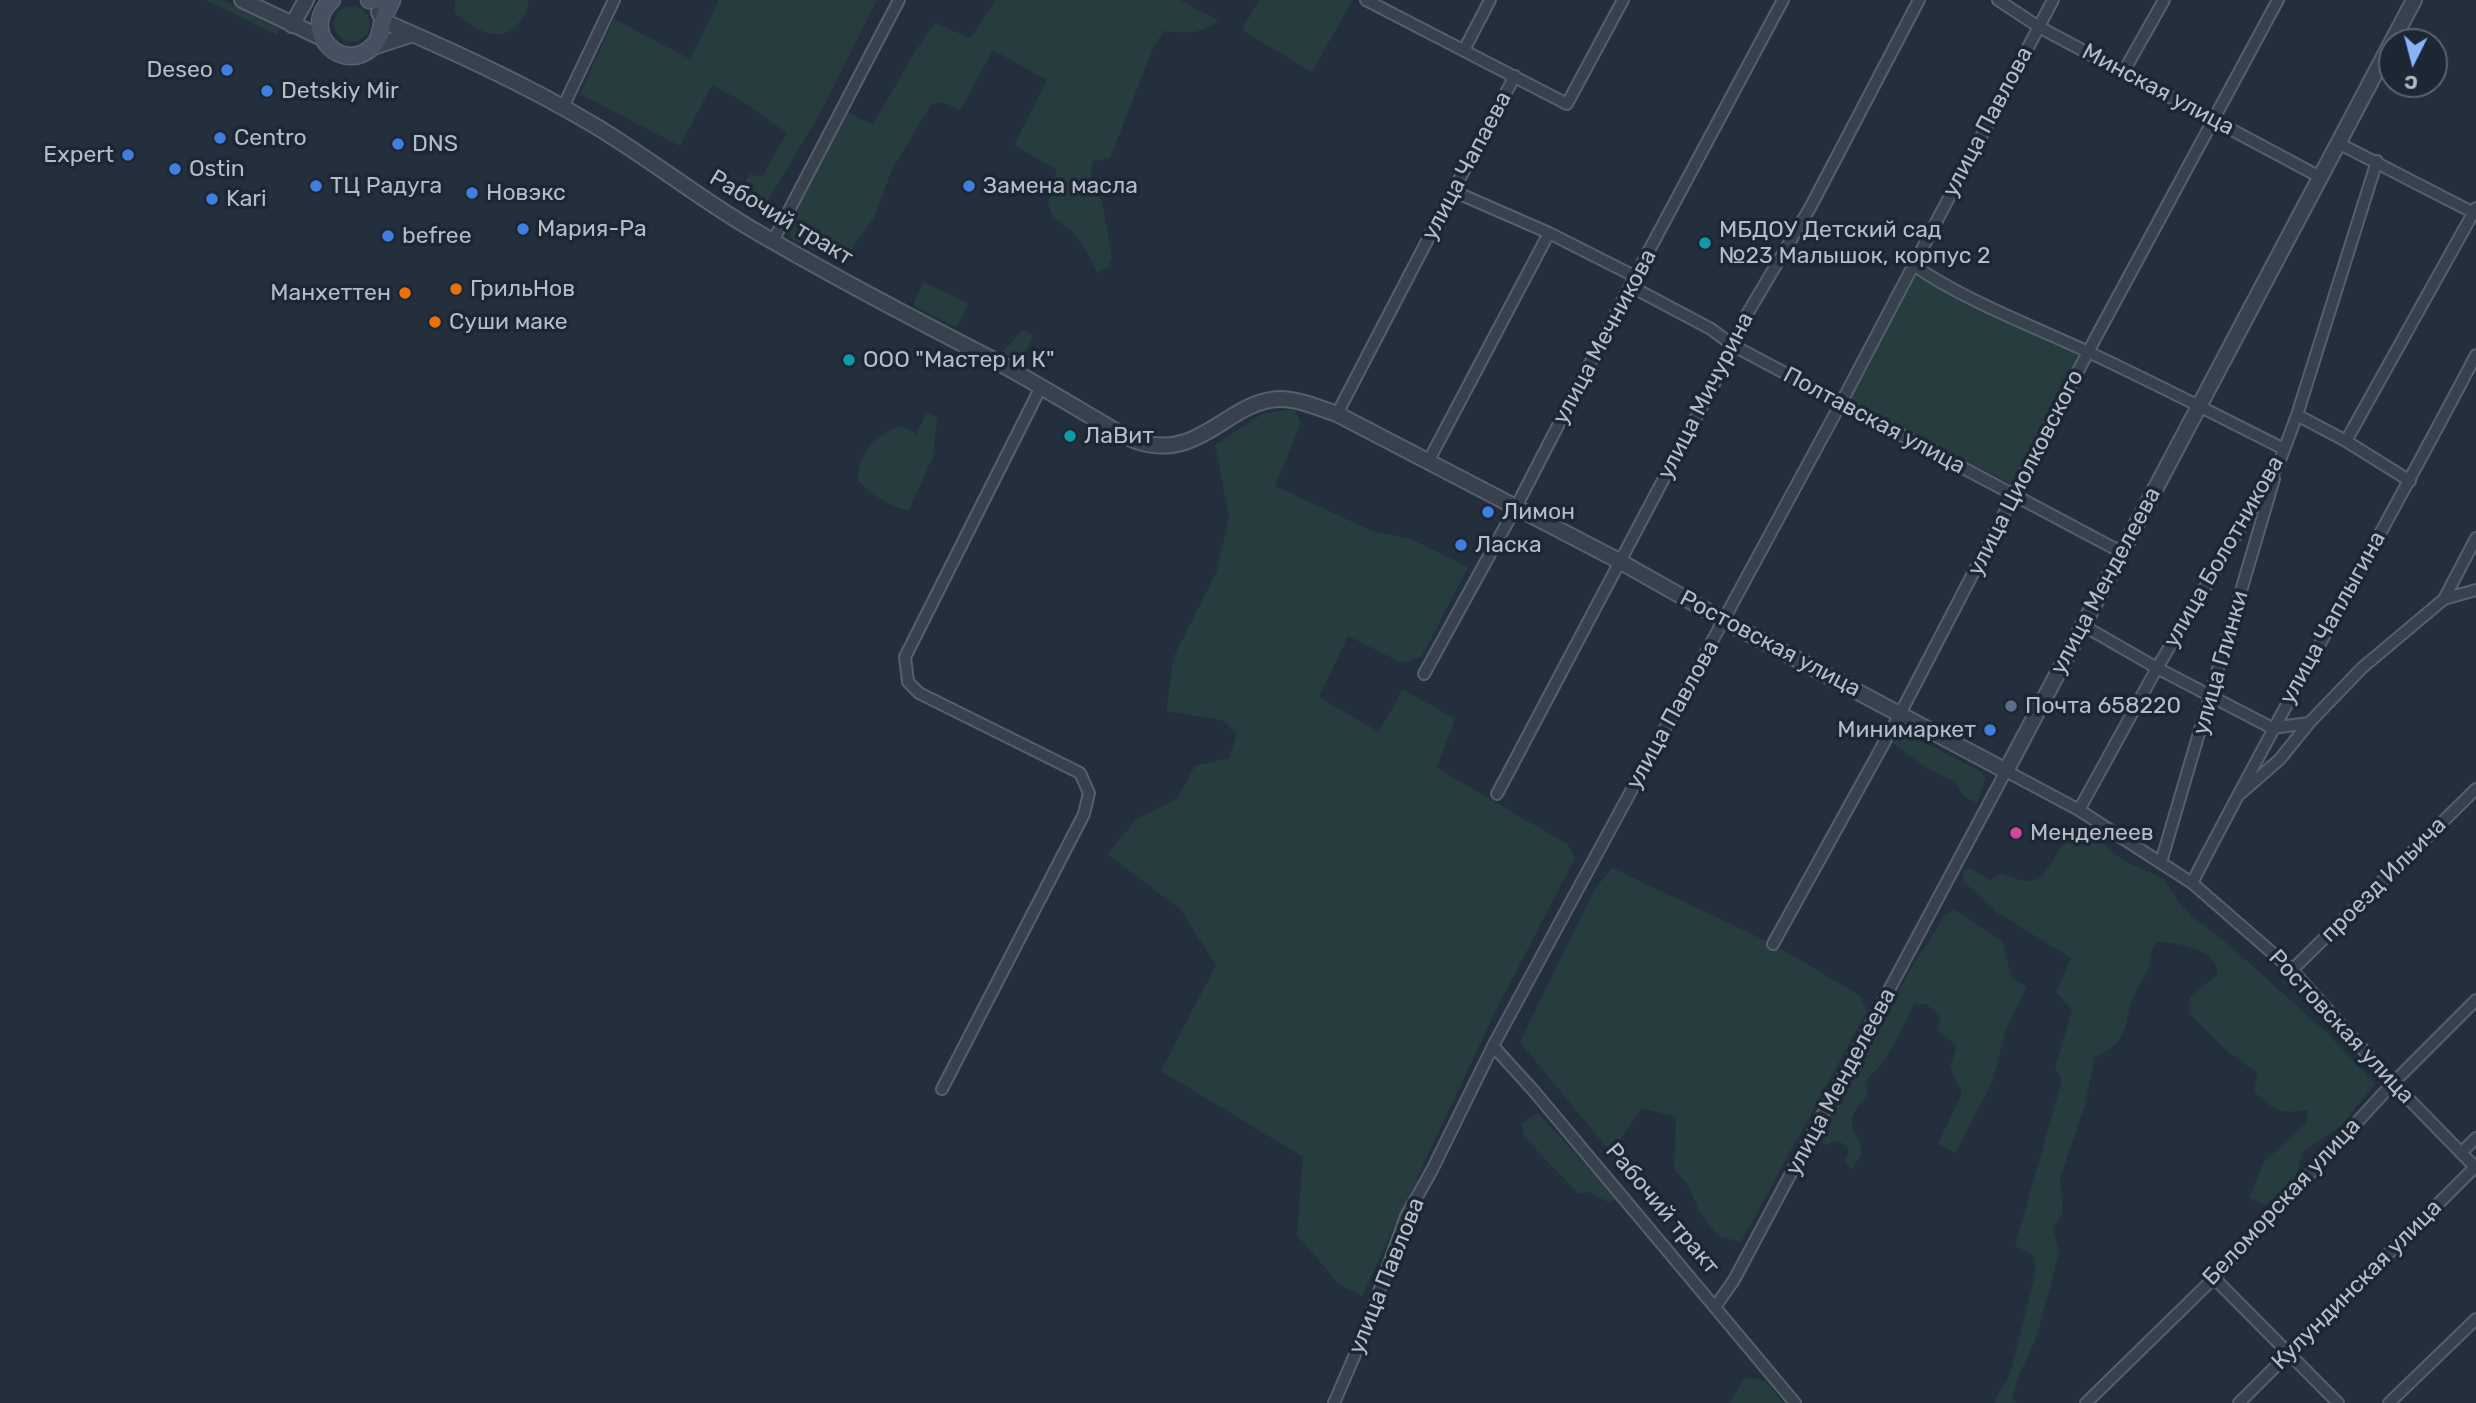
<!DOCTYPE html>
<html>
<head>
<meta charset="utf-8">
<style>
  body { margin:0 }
  #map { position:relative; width:2476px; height:1403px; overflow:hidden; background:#242f3e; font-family:Rubik,sans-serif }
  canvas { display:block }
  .north { position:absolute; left:2378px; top:28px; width:70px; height:70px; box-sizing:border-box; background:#1d2633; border:2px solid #59626f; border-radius:50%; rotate:186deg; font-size:19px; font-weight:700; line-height:28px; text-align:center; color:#b4bcc9 }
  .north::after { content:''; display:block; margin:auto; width:24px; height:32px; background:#8ab4f8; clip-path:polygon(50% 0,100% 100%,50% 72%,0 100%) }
</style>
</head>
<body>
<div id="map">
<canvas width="2476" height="1403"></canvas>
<div class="north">С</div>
</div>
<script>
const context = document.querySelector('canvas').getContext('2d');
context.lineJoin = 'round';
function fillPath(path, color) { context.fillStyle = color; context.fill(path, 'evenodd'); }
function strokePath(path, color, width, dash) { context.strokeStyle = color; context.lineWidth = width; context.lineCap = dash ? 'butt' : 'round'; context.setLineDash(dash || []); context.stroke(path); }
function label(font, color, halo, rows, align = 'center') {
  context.font = font + ' Rubik,sans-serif'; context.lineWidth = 7; context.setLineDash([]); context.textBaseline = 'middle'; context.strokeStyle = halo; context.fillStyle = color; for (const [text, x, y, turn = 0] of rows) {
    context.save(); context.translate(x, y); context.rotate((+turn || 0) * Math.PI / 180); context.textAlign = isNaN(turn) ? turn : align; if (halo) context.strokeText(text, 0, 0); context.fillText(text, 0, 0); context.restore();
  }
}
fillPath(new Path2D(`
  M206 0H223L280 29 277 35Z
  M455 0H529C527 17 512 37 493 34 480 33 465 20 454 13Z
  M719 0H877L822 110 766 204 745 188 746 180 750 174 762 177 787 133 742 101 712 85 680 146 580 94 614 19 690 59Z
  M996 0H1180L1219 21C1198 35 1189 33 1164 31L1154 46 1110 158 1093 161 1090 180 1102 201 1112 258 1109 266 1097 273 1087 252 1074 233 1053 217 1048 205 1057 170 1014 145 1047 80 993 50 960 110 943 102 931 104 892 170 873 219 858 238 849 256 819 252 792 239 787 224 841 119 848 112 873 125 914 53 935 23 970 38Z
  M1259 0H1351L1352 1 1312 72 1242 30Z
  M334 24a18 18 0 1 1 36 0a18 18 0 1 1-36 0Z
  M1915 276 2081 354 2011 484 1849 402Z
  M923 282 968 303 958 326H953L914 306V302Z
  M1023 330 1033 335V338L1020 362 1002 352Z
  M1294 409 1301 423 1275 486 1372 531 1411 539 1468 567 1422 656 1402 663 1348 636 1319 697 1379 732 1403 689 1455 719 1437 768 1567 844 1575 858 1493 1016 1362 1296 1339 1284 1297 1235 1303 1157 1161 1071 1216 965 1180 909 1107 854 1137 819 1177 799 1195 766 1229 758 1237 734 1222 720 1166 711 1174 656 1217 571 1229 516 1215 445 1262 414Z
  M926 413 937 417 933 457 909 510C888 507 873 495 858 481 857 454 876 433 902 426L917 434Z
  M1900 730 1980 771 1986 777 1977 803 1965 797 1954 781 1930 770 1893 743Z
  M2070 834 2102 843 2124 861 2163 878 2180 904 2193 917 2230 946 2326 1032 2375 1084 2340 1127 2303 1151 2295 1181 2266 1205 2249 1198 2264 1162 2306 1123 2308 1110C2279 1114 2277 1112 2254 1092L2257 1073 2227 1051 2189 1013 2190 997 2218 974C2215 948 2178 943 2157 942 2150 951 2152 957 2149 967 2146 976 2140 983 2136 991 2121 1021 2134 1040 2095 1057L2085 1105 2060 1178 2063 1213 2053 1228 2059 1250 2052 1281 2035 1341 2020 1373 2012 1399 2017 1403H1996L1994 1401 2010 1374 2036 1270 2032 1254 2015 1246 2062 1080 2055 1068 2072 1010 2056 992 2071 958 1996 912 1962 880 1964 870 1971 869 1990 880 2001 874C2015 878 2029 885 2042 877Z
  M1612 868 1773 944 1860 996 1867 1011 1741 1242 1718 1236 1699 1211 1688 1185 1674 1169 1676 1117 1642 1108 1611 1153 1520 1042 1594 890Z
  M1954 909 2003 942 2011 976 2026 987 2006 1030 1992 1083 1955 1153 1938 1144 1962 1093 1950 1066 1957 1046 1937 1031 1941 1017 1926 1004 1914 1003C1901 1030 1890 1059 1866 1080L1868 1098C1832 1126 1867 1135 1861 1155 1860 1159 1854 1165 1851 1169L1845 1161 1849 1149 1839 1141 1826 1145 1820 1142 1823 1129 1915 961 1932 937 1944 915Z
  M1538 1113 1617 1199 1610 1203 1588 1192 1579 1194 1523 1136 1522 1123Z
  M1746 1377 1765 1381 1783 1403H1729Z`), '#263c3f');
const minor = new Path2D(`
  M1366 0 1567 104 1623 0
  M1998 0 2039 27 2320 177
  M1464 50 1490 0
  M2124 71 2164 0
  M563 107 614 0
  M2338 143 2476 214
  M1453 191 1549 233 1636 277
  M773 241 899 0
  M1913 265C1966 301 2028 324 2086 351 2153 382 2218 416 2284 449
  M1630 286 1711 329 1734 346 2121 552
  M1337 414 1453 191 1515 76
  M2297 415 2346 441 2410 481
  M2346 441 2476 208
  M1429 460 1549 233
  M2444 599 2476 538
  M2084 626 2157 668 2272 728 2309 723 2362 668 2444 599 2476 590
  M1424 674 1516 507 1630 286 1783 0
  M1497 794 1734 346 1743 321 1811 206 1919 0
  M2240 794 2280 759 2309 723
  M2079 810 2157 668 2279 463 2297 415 2377 161
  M2161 862 2274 479
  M2192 883C2284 705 2383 532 2476 355
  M1773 944 1900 714 2088 352 2278 0
  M2292 970 2476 789
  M1493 1046 1533 1090 1795 1403
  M942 1089 1084 814 1089 793 1080 773 919 693 908 682 905 657 1041 387
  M2461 1153 2476 1138
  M2214 1278 2338 1403
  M1715 1307 1734 1280 2006 771 2079 810 2192 883 2292 970 2393 1083 2476 1168
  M1334 1403 1363 1336 1406 1216 1432 1170 1493 1046 1841 403 2053 0
  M2086 1403 2214 1278 2393 1083 2476 1000
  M2239 1403 2475 1167
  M2389 1403 2476 1319`);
const tertiary = new Path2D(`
  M242 0 322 38
  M379 12 383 21C454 52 525 84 592 124 646 156 696 196 750 228 828 274 908 316 988 357 1020 374 1051 393 1082 411 1101 422 1119 435 1139 442 1201 461 1229 400 1280 399 1299 399 1319 408 1337 414L1621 562 1725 621 2006 771 2414 0
  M292 25 306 0
  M373 47 413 34`);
const secondary = new Path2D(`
  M332 0C297 32 345 77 374 45 381 38 380 29 383 20 385 13 389 7 392 0
  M369 0H376`);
strokePath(minor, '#565f6c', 14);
strokePath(tertiary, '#565f6c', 18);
strokePath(secondary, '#565f6c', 19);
strokePath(minor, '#38414e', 10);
strokePath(tertiary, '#38414e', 14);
strokePath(secondary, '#465061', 16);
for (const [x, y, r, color] of [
  [227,70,7,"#3f7fe0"],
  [267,91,7,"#3f7fe0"],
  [220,138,7,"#3f7fe0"],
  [398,144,7,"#3f7fe0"],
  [128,155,7,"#3f7fe0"],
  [175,169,7,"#3f7fe0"],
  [316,186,7,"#3f7fe0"],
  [969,186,7,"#3f7fe0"],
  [472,193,7,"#3f7fe0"],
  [212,199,7,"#3f7fe0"],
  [523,229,7,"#3f7fe0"],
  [388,236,7,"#3f7fe0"],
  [1705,243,7,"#0f9aa8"],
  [456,289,7,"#e8710a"],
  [405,293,7,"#e8710a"],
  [435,322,7,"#e8710a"],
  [849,360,7,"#0f9aa8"],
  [1070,436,7,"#0f9aa8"],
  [1488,512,7,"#3f7fe0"],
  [1461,545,7,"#3f7fe0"],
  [2011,706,7,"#5c6f8a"],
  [1990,730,7,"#3f7fe0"],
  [2016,833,7,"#d1479c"]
]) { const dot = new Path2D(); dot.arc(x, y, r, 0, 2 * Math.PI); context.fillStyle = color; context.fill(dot); strokePath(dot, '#1d2633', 2.5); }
label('23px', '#b4bcc9', '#1d2633', [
  ["Deseo",213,70,"right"],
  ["Detskiy Mir",281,91],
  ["Centro",234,138],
  ["DNS",412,144],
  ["Expert",114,155,"right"],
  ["Ostin",189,169],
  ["ТЦ Радуга",330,186],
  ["Замена масла",983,186],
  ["Новэкс",486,193],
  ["Kari",226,199],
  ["Мария-Ра",537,229],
  ["МБДОУ Детский сад",1719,230],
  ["№23 Малышок, корпус 2",1719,256],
  ["befree",402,236],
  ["ГрильНов",470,289],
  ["Манхеттен",391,293,"right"],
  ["Суши маке",449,322],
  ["ООО \"Мастер и К\"",863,360],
  ["ЛаВит",1084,436],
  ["Лимон",1502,512],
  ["Ласка",1475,545],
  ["Почта 658220",2025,706],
  ["Минимаркет",1976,730,"right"],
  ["Менделеев",2030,833]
], 'left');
label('23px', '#b4bcc9', '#1d2633', [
  ["Минская улица",2158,90,28],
  ["улица Павлова",1988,122,-62],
  ["улица Чапаева",1467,166,-62],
  ["Рабочий тракт",781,218,31],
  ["улица Мечникова",1605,337,-62],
  ["улица Мичурина",1706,396,-63],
  ["Полтавская улица",1874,421,28],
  ["улица Циолковского",2026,473,-63],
  ["улица Болотникова",2224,552,-60],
  ["улица Менделеева",2106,581,-62],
  ["улица Чаплыгина",2333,618,-61],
  ["Ростовская улица",1770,644,28],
  ["улица Глинки",2221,663,-74],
  ["улица Павлова",1673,715,-61],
  ["проезд Ильича",2384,880,-45],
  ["Ростовская улица",2341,1027,47],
  ["улица Менделеева",1841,1082,-62],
  ["Беломорская улица",2282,1202,-47],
  ["Рабочий тракт",1662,1209,50],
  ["улица Павлова",1387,1276,-68],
  ["Кулундинская улица",2357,1285,-45]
]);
</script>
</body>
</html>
